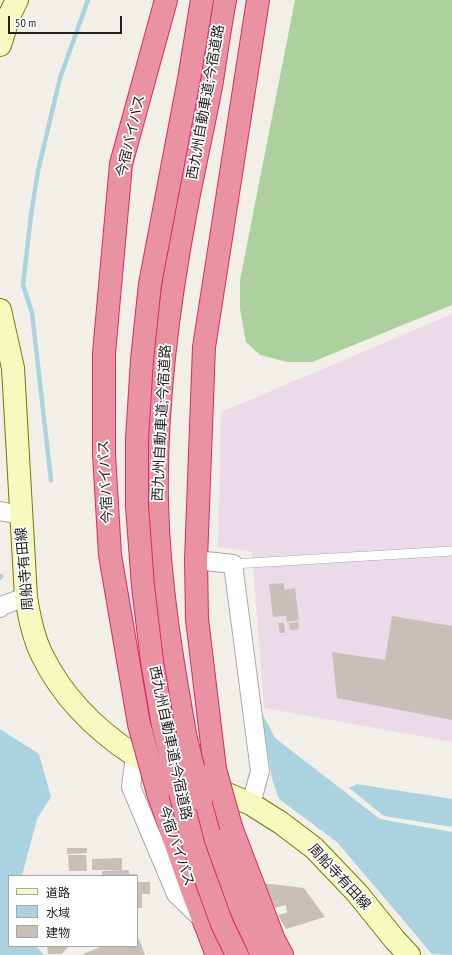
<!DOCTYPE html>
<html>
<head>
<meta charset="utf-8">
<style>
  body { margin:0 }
  #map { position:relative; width:452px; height:955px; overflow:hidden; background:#f2efe9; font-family:"PT Sans Narrow","Noto Sans JP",sans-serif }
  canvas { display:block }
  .legend { position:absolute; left:8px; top:875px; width:130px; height:72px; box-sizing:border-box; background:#fff; border:1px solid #a7a7a7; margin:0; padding:5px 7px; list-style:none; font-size:12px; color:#222 }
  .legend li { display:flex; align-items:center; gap:8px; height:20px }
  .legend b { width:20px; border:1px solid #a7a7a7 }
  .scale { position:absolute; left:8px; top:16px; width:114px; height:18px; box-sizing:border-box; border:2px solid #222; border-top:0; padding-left:5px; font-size:12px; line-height:14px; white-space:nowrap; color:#222; -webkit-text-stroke:3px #fff; paint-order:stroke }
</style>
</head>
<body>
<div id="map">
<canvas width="452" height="955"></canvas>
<ul class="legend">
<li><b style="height:5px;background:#f7fabf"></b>道路</li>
<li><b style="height:11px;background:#aad3df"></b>水域</li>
<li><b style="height:11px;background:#c7bfb8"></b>建物</li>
</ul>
<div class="scale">50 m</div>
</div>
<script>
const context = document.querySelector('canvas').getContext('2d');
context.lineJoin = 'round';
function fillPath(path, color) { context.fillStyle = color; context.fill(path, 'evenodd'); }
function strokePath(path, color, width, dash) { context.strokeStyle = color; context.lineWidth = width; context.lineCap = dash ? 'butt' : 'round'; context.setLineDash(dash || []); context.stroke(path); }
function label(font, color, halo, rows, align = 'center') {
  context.font = font + ' "PT Sans Narrow","Noto Sans JP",sans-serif'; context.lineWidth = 3.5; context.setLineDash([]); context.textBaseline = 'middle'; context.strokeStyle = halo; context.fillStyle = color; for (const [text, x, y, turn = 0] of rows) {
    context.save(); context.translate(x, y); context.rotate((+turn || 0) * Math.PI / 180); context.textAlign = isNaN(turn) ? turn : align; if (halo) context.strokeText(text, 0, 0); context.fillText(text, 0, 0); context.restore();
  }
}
fillPath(new Path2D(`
  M452 314V742L264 708 252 552 218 547 221 412Z`), '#ebdbe8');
fillPath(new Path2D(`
  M295 0H452V305L312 362H287L260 355 246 342 240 309V280Z`), '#add19e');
fillPath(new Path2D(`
  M261 711 275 738 380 819 452 832V955L432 954 337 842 279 799 272 779Z
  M0 729 39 754 51 797 37 819 22 876H9V946H36L44 955H0Z
  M357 784 452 799V827L384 816 349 788Z`), '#aad3df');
strokePath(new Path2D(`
  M51 480 32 313 23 285 31 215 38 171 60 78 88 0
  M0 578 1 576`), '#aad3df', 4.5);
fillPath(new Path2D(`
  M284 583V590L295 588 299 620 287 622 286 616 273 617 269 584Z
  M392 616 452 626V720L337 698 332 652 385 660Z
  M298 622 299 629 290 630 289 623Z
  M278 623H284L285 633H280Z
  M67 848H87V853L67 854Z
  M68 855H86L87 871H69Z
  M122 858V870H92V859Z
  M129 870V874H137V876H102V871Z
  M137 882H150V894H142V908H137Z
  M263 883 304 888 325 917 286 929 278 915 287 913 286 905 275 908Z
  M139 939 145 955H84L83 954 103 946H137V940Z
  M47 946H69L62 954H48Z`), '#c7bfb8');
const lane = new Path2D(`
  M233 564 452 551`);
const street = new Path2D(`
  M0 511 21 515
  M196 560 233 564 260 771 251 804
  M0 608 1 606 26 597
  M135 756 131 787 176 894 202 919`);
const secondary = new Path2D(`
  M0 45 9 16 17 0
  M0 310 13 368 26 597C29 616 33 637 42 655 62 696 96 730 134 755 143 761 155 764 164 769
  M206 785 251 804 281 823 314 848 357 893 395 940 409 955`);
const highway = new Path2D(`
  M139 724 110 555 104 454V353L121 164 166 0
  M186 739C172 661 159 583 157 504 155 407 168 306 186 210 194 167 204 124 212 81 216 54 220 27 225 0
  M215 769 197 619 196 560 204 347 258 0
  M158 793 192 890 217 955
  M201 799 213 840 234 895 262 955
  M231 827 274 940 282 955`);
strokePath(lane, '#a9a9a9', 10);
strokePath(street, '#a9a9a9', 20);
strokePath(secondary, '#707d05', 24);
strokePath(highway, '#dc2a67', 24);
strokePath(lane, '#fff', 9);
strokePath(street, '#fff', 18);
strokePath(secondary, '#f7fabf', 22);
strokePath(highway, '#e892a2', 22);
const highwayBridge = new Path2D(`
  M202 0 189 79 150 284 142 360 137 439V506L143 586 152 661 163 726 194 847 222 924 237 955
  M139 724 158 793
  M186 739 201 799
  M215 769 231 827`);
strokePath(highwayBridge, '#dc2a67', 24, []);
strokePath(highwayBridge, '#e892a2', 22);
label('14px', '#222', '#fff', [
  ["西九州自動車道;今宿道路",206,102,-80],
  ["今宿バイパス",131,136,-77],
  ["西九州自動車道;今宿道路",162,423,-87],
  ["今宿バイパス",106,482,-93],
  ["周船寺有田線",25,569,-95],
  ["西九州自動車道;今宿道路",170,743,78],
  ["今宿バイパス",176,846,71],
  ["周船寺有田線",339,877,47]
]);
</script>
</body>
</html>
